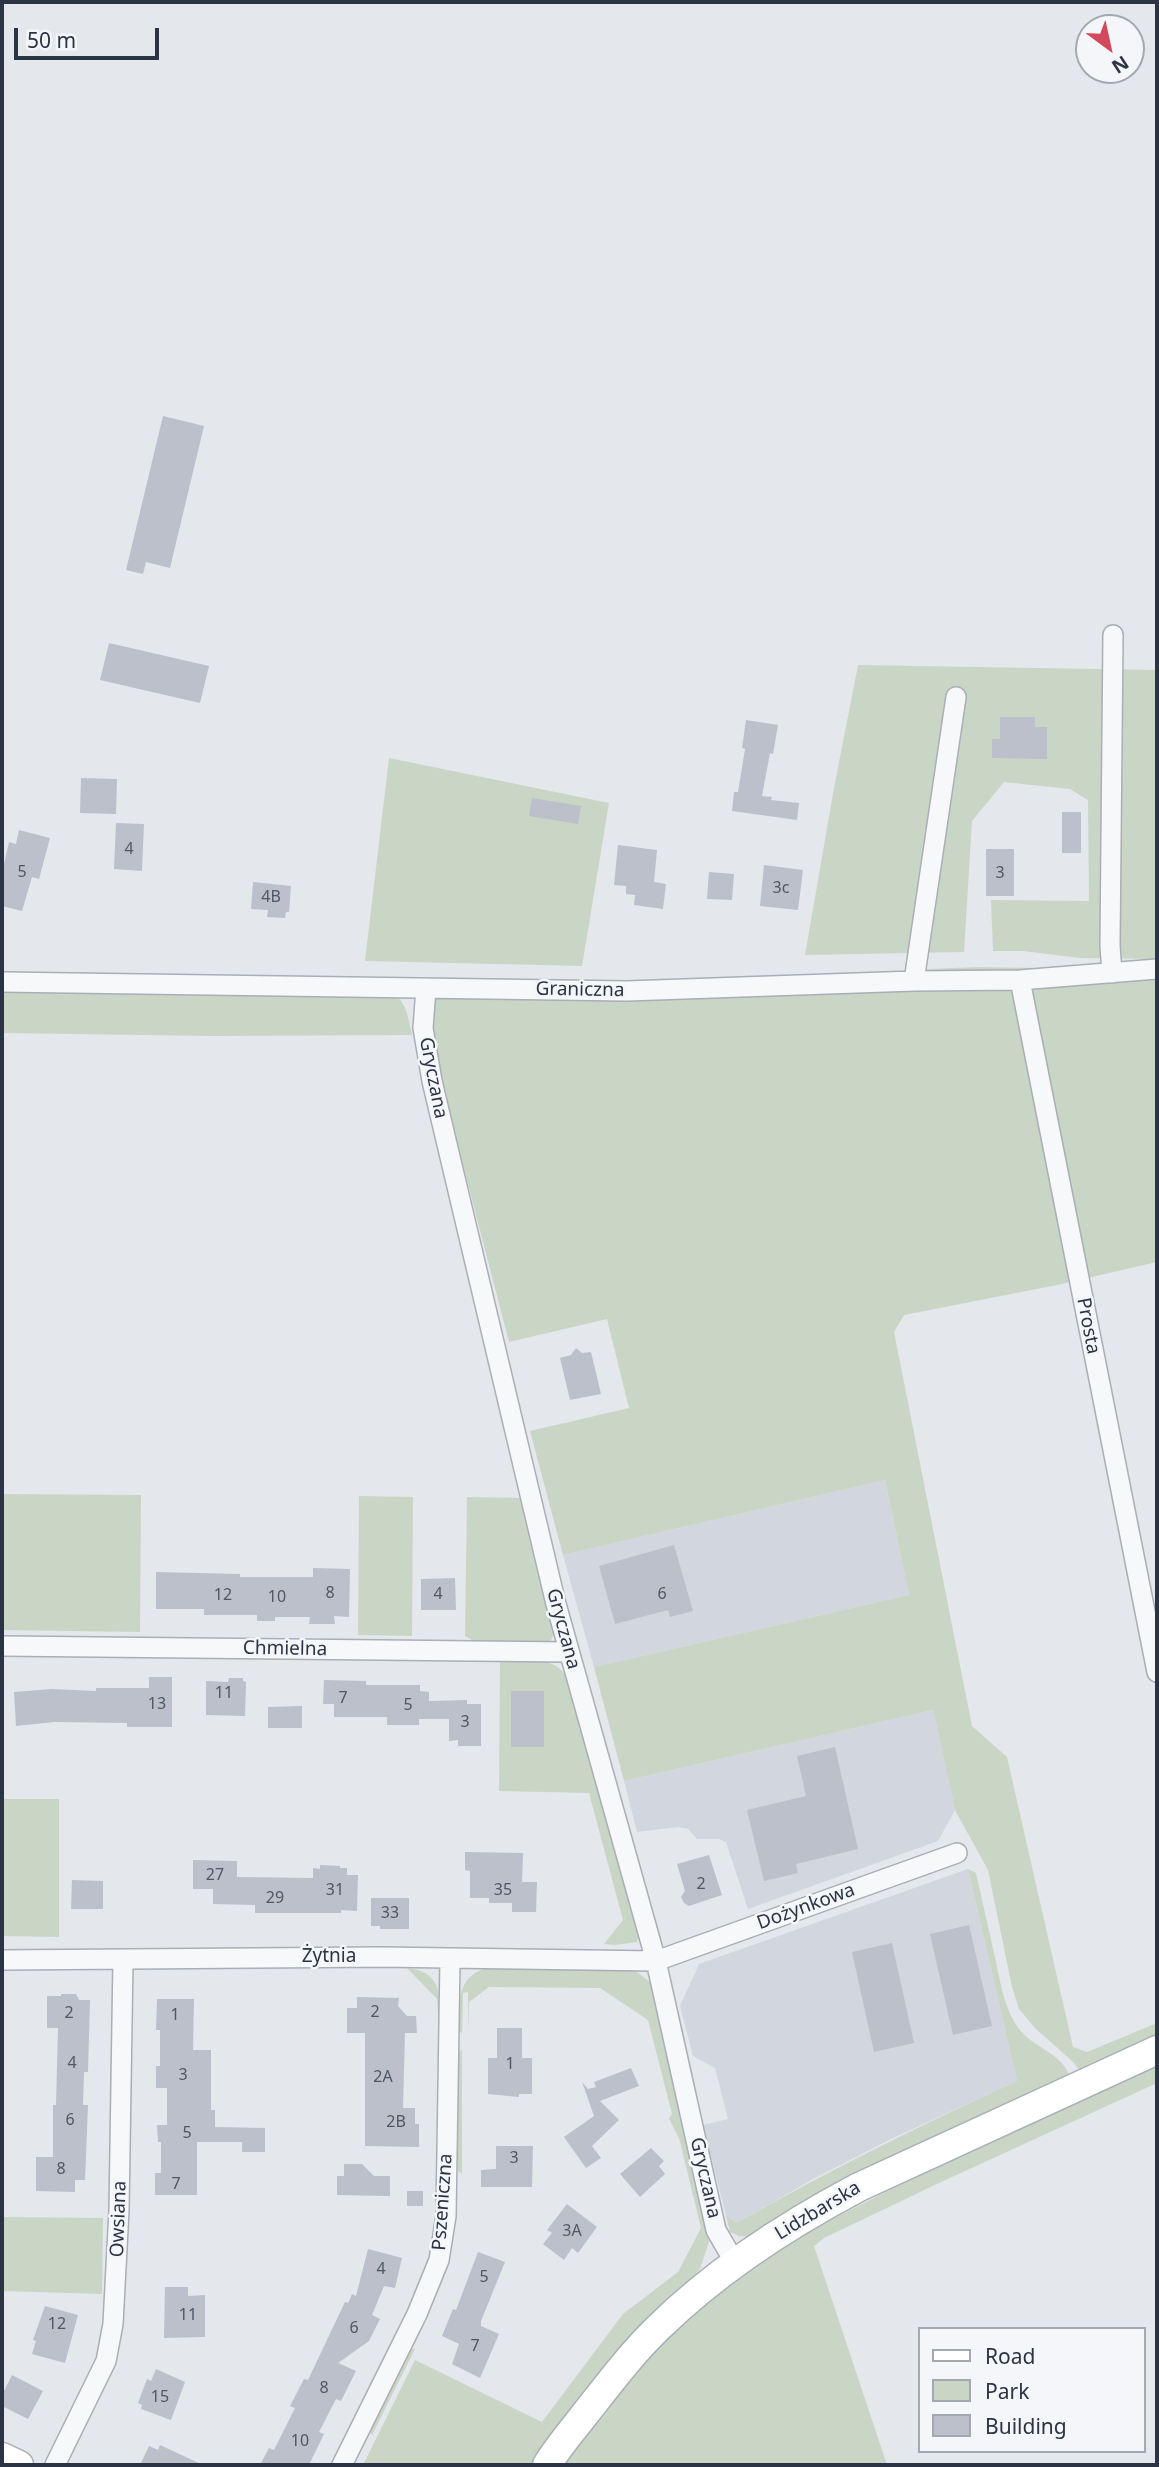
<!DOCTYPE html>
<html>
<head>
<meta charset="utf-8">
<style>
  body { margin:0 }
  #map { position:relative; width:1159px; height:2467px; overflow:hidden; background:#e4e7ec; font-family:"Noto Sans",sans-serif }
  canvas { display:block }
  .frame { position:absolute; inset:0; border:4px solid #2b3445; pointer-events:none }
  .legend { position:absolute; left:918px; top:2327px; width:228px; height:126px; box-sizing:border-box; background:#f4f6f9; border:2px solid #a4a8b1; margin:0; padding:9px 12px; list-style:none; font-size:21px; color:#2b3445 }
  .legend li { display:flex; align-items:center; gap:14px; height:35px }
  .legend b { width:35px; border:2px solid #a4a8b1 }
  .north { position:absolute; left:1075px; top:14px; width:70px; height:70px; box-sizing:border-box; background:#f4f6f9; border:2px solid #a4a8b1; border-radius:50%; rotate:147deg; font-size:19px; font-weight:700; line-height:28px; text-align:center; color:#2b3445 }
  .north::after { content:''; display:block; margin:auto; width:24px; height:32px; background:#d1495b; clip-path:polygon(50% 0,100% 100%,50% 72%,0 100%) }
  .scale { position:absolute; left:14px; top:28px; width:145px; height:32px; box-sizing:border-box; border:4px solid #2b3445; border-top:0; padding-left:9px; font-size:21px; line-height:24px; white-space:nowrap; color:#2b3445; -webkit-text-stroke:5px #f4f6f9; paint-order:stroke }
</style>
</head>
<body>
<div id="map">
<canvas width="1159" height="2467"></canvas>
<div class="frame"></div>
<ul class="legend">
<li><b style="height:9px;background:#fff"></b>Road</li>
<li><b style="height:19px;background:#c9d6c5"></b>Park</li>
<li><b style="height:19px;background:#bbc0ca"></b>Building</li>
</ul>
<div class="north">N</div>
<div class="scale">50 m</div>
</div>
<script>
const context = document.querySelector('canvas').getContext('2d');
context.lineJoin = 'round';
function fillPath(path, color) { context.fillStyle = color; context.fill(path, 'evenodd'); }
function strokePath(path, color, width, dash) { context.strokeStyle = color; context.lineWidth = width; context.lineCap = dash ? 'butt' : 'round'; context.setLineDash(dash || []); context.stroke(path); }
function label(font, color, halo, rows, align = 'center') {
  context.font = font + ' "Noto Sans",sans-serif'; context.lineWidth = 5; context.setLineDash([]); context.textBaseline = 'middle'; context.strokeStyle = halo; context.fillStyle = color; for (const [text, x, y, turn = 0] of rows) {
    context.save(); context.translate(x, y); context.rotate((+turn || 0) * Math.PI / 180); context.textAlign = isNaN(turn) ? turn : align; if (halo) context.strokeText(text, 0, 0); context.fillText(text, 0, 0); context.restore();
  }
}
fillPath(new Path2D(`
  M885 1480 909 1595 594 1667 563 1555Z
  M933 1710 955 1810 938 1841 748 1909 726 1842 719 1839H697L688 1829 678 1827 637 1832 624 1781Z
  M968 1869 1017 2081 893 2138 813 2179 737 2223 726 2215 703 2125 728 2119 715 2068 693 2056 680 2006 699 1964Z`), '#d2d6de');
fillPath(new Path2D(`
  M858 665 1157 670V959L1080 958 1024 951H993L991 900 1089 901 1088 800 1070 789 1004 782 972 821 964 952 805 955 834 788Z
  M389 758 609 803 582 966 365 961Z
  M976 967 1157 970V1262L1057 1285 904 1315 894 1332 972 1726 1007 1757 1073 2047 1087 2052 1157 2023V2038L1081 2072 1072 2061 1036 2029 1019 2009 1012 1987 988 1870 955 1810 933 1710 624 1781 594 1667 909 1595 885 1480 563 1555 530 1431 629 1408 607 1319 509 1342 453 1126 425 1003 430 992C560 983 691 983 822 976 873 973 924 969 976 967Z
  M2 981 387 988C407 1002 407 1012 412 1035L213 1036 2 1033Z
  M2 1494 141 1495 140 1632 2 1630Z
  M359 1496 413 1497 412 1636 358 1635Z
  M467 1497 525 1498 554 1634 551 1640 543 1645 477 1643 465 1636Z
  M500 1661C521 1661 553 1655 565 1675L639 1934 637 1942 614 1945 604 1944 623 1920 589 1793 499 1791Z
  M2 1799H59V1937L2 1936Z
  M968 1869 976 1873C982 1900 988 1926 994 1953 1000 1979 1003 2007 1019 2029 1034 2048 1062 2053 1070 2077L749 2237 739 2236 730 2232 726 2215 737 2223C828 2170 922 2125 1017 2081Z
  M491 1967 634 1970 650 1982 680 2116 708 2223 709 2242 700 2269 555 2432 532 2465H363L415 2360 542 2422 623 2314 678 2272 701 2228 679 2138 669 2119 672 2114 648 2020 600 1988 489 1987 469 2002 468 2032V1992L463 1993 462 2033 458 2031C459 2002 456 1974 491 1967Z
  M407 1968C437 1971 441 1989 440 2016H438L437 1999Z
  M462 2049V2174L458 2171V2054Z
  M1157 2064V2083L939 2183 824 2238 814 2246 887 2465H561L664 2338 712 2293 788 2242 948 2160Z
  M2 2217 103 2218 102 2294 2 2291Z
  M410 2349H415L372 2435 370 2432Z`), '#c9d6c5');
fillPath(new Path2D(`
  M163 416 204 426 170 568 146 562 143 574 126 570Z
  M109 643 209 666 200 703 100 680Z
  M1000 717H1035V727H1047V759L992 758V739H1000Z
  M746 720 778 725 773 754 770 753 762 796 772 797 771 800 799 803 797 820 732 811 734 792H738L745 749 742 748Z
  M81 778 117 779 116 814 80 813Z
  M532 798 581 806 578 824 529 816Z
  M1062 812H1081V853H1062Z
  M116 823 144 824 142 871 114 869Z
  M19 830 50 838 39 879 32 877 22 911 2 906V873L9 842 16 844Z
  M618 845 657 850 654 882 666 884 663 909 634 905 635 895 626 894V886L614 885Z
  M986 849H1014V896H986Z
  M764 865 803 870 798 910 760 906Z
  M709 872 734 874 732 900 707 899Z
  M253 882 291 886 289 912H286L285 918 267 917 268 910 251 909Z
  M576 1348 582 1353 591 1352 601 1394 570 1400 560 1358 571 1355Z
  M674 1545 693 1611 670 1617 668 1610 615 1624 599 1566Z
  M313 1568 350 1569 349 1617 334 1616 335 1624H309L310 1617H275V1621H257V1615H204V1609H156V1572L240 1574V1577H313Z
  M455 1578 456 1610H421V1579Z
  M149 1677H172V1727H127V1723L54 1722 16 1726 14 1692 52 1689 96 1691V1688H149Z
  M229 1678H243V1681L246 1682 245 1716 206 1715V1681L228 1682Z
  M324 1680 366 1681V1685H420V1691L429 1692V1701L467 1700V1704H481V1746H458V1740L449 1741V1719H419V1725H387V1717H334V1704H323Z
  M511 1691H544V1747H511Z
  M302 1706V1728H268V1707Z
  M835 1747 858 1849 796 1864 798 1873 764 1881 747 1810 806 1796 797 1756Z
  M465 1852 523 1853 522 1882H537L536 1912H512V1903H489V1898H470V1871L465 1870Z
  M709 1855 722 1895 689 1906 684 1903 681 1897 685 1891 677 1864Z
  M193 1860 237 1861V1877L313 1878V1868L320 1869V1865L340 1866V1868H347V1875H358L357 1911 341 1910V1913H255V1905L213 1904V1889H193Z
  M72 1880 103 1881V1909H71Z
  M371 1898H409V1929H380V1926H371Z
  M969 1925 992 2026 953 2035 930 1934Z
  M892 1943 914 2043 874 2052 852 1952Z
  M61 1994H76L79 2000H90L88 2072H84L83 2105H88L85 2180H75V2192L36 2191V2157H53V2105H56L58 2028H47V1996H61Z
  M357 1997 399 1998 398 2006 407 2016H416L417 2033H405L403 2108H415V2124H419V2147L365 2146V2033H347V2008H357Z
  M157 1999H194L193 2050H211V2110H215V2127L265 2128V2152H242V2142H197V2195H155V2173H161V2142H158L157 2125H167V2088H156V2066H160V2030H156Z
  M497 2028H522V2058H532V2094H519V2097L488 2094V2058H497Z
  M631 2068 639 2086 600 2101 619 2120 592 2146 601 2158 586 2168 564 2137 594 2116 582 2082 588 2089 596 2087 594 2082Z
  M496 2146H533L532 2187H481V2170L496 2169Z
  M651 2148 664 2161 659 2166 665 2174 640 2197 620 2174Z
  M344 2164H362L374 2176H390V2196L337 2195V2176H344Z
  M407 2191H423V2206H407Z
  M567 2204 597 2227 578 2253 572 2248 564 2260 543 2244 552 2233 547 2230Z
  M368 2249 402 2258 395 2288 384 2286 372 2315 380 2319 369 2341 338 2363 356 2371 341 2401 336 2399 319 2432 324 2434 309 2465H260L269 2448 274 2450 295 2408 290 2406 304 2379 308 2380 345 2302 348 2303 352 2294 356 2296Z
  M478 2252 505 2262 481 2321V2326L499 2334 480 2378 452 2364 459 2344 442 2336 453 2309 456 2310Z
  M165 2287H188V2296L205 2295V2337L164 2338Z
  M45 2306 78 2315 65 2363 32 2354 36 2341 33 2340Z
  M156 2369 185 2382 171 2420 141 2409 142 2405 138 2403 147 2379 151 2381Z
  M12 2375 43 2391 28 2419 2 2406V2395Z
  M160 2445 203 2465H140L149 2446 158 2450Z`), '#bbc0ca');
const street = new Path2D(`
  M1112 973 1110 946 1113 635
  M1020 980 1157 1672
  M914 981 956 697
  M2 982 627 991 914 981 1020 980 1157 969
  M426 988 423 1028 432 1081 556 1604 656 1961 716 2230 735 2263
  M2 1646 569 1652
  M2 1960 381 1957 656 1961 957 1853
  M55 2465 106 2361 113 2324 119 2210 123 1960
  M342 2465 417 2314 439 2260 446 2216 450 1959`);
const secondary = new Path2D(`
  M2 2457 19 2465
  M547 2465C558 2447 572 2431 585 2414 608 2385 631 2354 658 2328 716 2271 787 2225 859 2187L1157 2050`);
strokePath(street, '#a9aeb7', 22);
strokePath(secondary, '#a9aeb7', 31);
strokePath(street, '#f7f8fa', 19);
strokePath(secondary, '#fff', 28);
label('16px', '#4f5766', null, [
  ["4",129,849],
  ["5",22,872],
  ["3",1000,873],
  ["3c",781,888],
  ["4B",271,897],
  ["8",330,1593],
  ["4",438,1594],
  ["6",662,1594],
  ["12",223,1595],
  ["10",277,1597],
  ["11",224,1693],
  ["7",343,1698],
  ["13",157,1704],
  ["5",408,1705],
  ["3",465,1722],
  ["27",215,1875],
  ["2",701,1884],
  ["31",335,1890],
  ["35",503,1890],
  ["29",275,1898],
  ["33",390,1913],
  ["2",375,2012],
  ["2",69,2013],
  ["1",175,2015],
  ["4",72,2063],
  ["1",510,2064],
  ["3",183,2075],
  ["2A",383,2077],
  ["6",70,2120],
  ["2B",396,2122],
  ["5",187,2133],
  ["3",514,2158],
  ["8",61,2169],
  ["7",176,2184],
  ["3A",572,2231],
  ["4",381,2269],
  ["5",484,2277],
  ["11",188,2315],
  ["12",57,2324],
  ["6",354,2328],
  ["7",475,2346],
  ["8",324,2388],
  ["15",160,2397],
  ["10",300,2441]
]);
label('19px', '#2b3445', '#f4f6f9', [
  ["Graniczna",580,990,1],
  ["Gryczana",433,1078,79],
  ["Prosta",1088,1326,79],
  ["Gryczana",563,1629,75],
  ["Chmielna",285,1649,1],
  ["Dożynkowa",806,1907,-20],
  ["Żytnia",329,1957],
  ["Gryczana",705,2178,77],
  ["Pszeniczna",443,2202,-86],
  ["Lidzbarska",818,2211,-31],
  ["Owsiana",119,2219,-88]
]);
</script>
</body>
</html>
